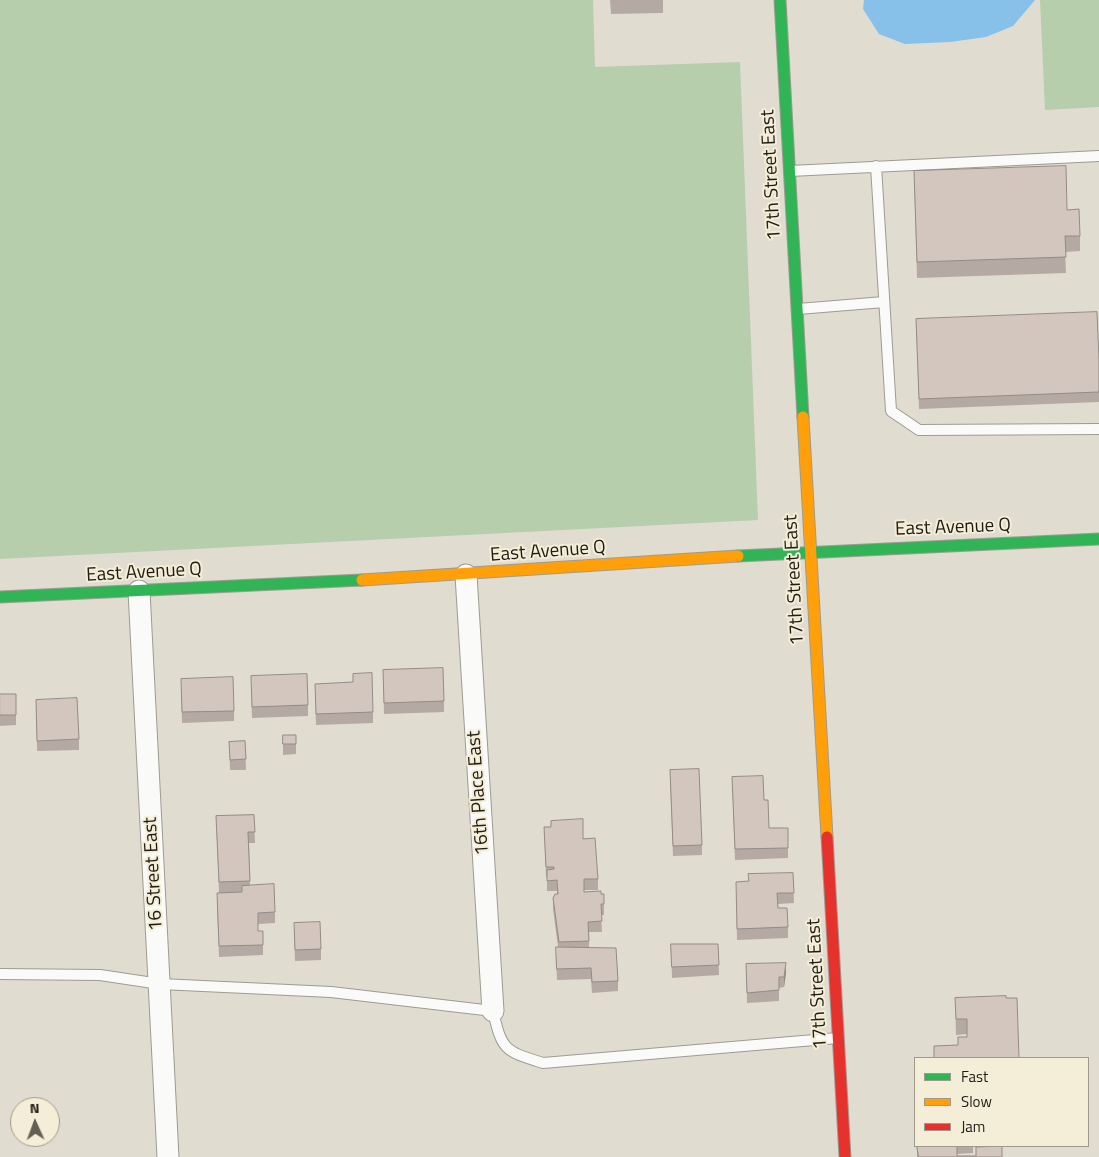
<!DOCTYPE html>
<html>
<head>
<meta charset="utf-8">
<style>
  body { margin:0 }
  #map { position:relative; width:1099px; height:1157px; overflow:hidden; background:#e1dcd0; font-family:"Titillium Web",sans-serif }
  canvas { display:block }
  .legend { position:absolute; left:914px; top:1057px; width:175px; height:90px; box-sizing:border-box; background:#f4edd7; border:1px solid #9f9989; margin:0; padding:6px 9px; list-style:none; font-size:15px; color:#1f1c14 }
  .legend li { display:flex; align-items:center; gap:10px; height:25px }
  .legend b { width:25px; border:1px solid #9f9989 }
  .north { position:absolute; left:10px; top:1097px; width:50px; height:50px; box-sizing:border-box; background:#f4edd7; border:1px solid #9f9989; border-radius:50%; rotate:358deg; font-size:14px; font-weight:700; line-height:20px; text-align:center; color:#1f1c14 }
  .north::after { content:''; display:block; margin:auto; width:18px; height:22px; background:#635f56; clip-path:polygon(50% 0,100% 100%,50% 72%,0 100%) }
</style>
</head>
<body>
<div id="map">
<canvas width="1099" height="1157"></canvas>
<ul class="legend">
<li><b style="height:6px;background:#30b455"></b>Fast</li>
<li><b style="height:6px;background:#ff9f0a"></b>Slow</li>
<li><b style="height:6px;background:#e5322d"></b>Jam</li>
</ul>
<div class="north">N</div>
</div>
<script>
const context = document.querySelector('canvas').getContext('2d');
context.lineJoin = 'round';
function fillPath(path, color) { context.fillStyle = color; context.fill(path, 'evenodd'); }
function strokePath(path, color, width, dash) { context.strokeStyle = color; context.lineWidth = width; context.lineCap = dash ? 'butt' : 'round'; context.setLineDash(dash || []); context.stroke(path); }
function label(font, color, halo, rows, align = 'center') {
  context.font = font + ' "Titillium Web",sans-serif'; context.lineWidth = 4; context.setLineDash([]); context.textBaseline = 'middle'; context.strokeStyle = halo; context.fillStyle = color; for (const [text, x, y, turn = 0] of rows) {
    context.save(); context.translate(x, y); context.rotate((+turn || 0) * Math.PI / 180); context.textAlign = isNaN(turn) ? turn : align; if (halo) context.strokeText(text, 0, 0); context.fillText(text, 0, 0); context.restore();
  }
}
fillPath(new Path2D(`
  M0 0H593L595 67 740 62 758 520 0 559Z
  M1040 0H1099V107L1045 110Z`), '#b7cead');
fillPath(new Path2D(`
  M864 0H1035L1013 26 986 37 950 42 905 44 879 34 863 9Z`), '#87c0e8');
const lane = new Path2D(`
  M876 166 891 411 919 430 1099 429
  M790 171 1099 156
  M798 309 884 302
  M0 974 100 975 160 984 331 992 493 1011C502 1051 505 1051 543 1063L838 1038`);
const street = new Path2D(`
  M466 575 493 1011
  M139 591 168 1157`);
const fast = new Path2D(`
  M780 0 803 417
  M738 556 1099 539
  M0 597 362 580`);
const slow = new Path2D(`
  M803 417 827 837
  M362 580 738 556`);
const jam = new Path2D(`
  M827 837 845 1157`);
strokePath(lane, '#9e9b92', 12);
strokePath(street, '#9e9b92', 23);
strokePath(fast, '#9e9b92', 13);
strokePath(slow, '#9e9b92', 13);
strokePath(jam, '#9e9b92', 13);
strokePath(lane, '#fafaf8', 10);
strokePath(street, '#fafaf8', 21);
strokePath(fast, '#30b455', 11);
strokePath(slow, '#ff9f0a', 11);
strokePath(jam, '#e5322d', 11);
fillPath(new Path2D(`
  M610 0H663V13L611 14Z
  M914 171 1067 210 1080 236V251L1065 252 1066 273 917 278Z
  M916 319 1099 360V402L919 409Z
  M383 670 444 701V712L384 714Z
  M251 687 308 705V716L252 718Z
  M181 689 234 711V721L182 723Z
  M0 694H16V725L0 726Z
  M315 694 373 712V723L316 725Z
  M36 700 79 739V750L37 751Z
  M283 735H296V754L283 755Z
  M245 741 246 770H230L229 742Z
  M732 777 764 800 769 828H788V858L735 860Z
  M670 780 702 845V855L673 856Z
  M254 815 255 843H249L250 885 275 912V923L258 924V931H263V955L219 957 217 903 219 892 216 816Z
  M544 827 583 839 598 879V890H584V892L604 894V915H601L602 932H589V948L618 981V991L592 993 591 979 557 980 556 958 558 947 553 909V898L557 894V891H547V877H546Z
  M793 873 794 903 778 904V908L788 927V938L737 940 736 892 748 881Z
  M294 923 321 949V960L295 961Z
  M671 944H718L719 975 672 978Z
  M746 964 786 973 784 987 779 988V1001L747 1003Z
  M955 998 1019 1058H934V1046L958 1045 967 1037V1034L956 1035Z
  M917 1146H982V1147L1002 1157H917ZM973 1147H976V1156H957V1154L973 1153Z`), '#b5aaa3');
fillPath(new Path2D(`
  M786 963V973L784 987V977Z`), '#948b85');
const building = new Path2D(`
  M1066 166 1067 210 1079 209 1080 236H1065L1066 257 917 262 914 171Z
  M1097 312 1099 360V392L919 399 916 319Z
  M443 668 444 701 384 703 383 670Z
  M372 673 373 712 316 714 315 684 353 682V674Z
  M307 674 308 705 252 707 251 676Z
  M233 677 234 711 182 712 181 679Z
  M0 694H16V715H0Z
  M77 698 79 739 37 741 36 700Z
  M283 735H296V744H283Z
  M245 741 246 759 230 760 229 742Z
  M699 769 702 845 673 846 670 770Z
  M763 776 764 800H768L769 828H788V848L735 849 732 777Z
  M254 815 255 832H248L250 881 219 882 216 816Z
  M583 819V839L595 838 598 879H584V892L601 891V894H604V904H601L602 921 588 922 589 941 559 942 553 898 555 894H558L557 880 547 881V870L554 869V867H546L544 827H551V821Z
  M793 873 794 893H777L778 908H787L788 927 737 929 736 882 749 881 748 874Z
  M274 884 275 912 258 913V931H263V945L219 946 217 893 242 892V886Z
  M320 922 321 949 295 950 294 923Z
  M671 944H718L719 965 672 967Z
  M556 947 616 948 618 981 592 982 591 968 557 969Z
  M786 963 784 977H779V990L747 993 746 964Z
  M1006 996V998H1017L1019 1058H934V1046L958 1045V1037H967V1019H956L955 998Z
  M917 1146H957V1156H976V1147L1002 1146V1157H919Z`);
fillPath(building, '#d3c6be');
strokePath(building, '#948b85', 1);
label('19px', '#1f1c14', '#f4edd7', [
  ["17th Street East",772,175,-93],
  ["East Avenue Q",953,528,-2],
  ["East Avenue Q",548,552,-4],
  ["East Avenue Q",144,573,-3],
  ["17th Street East",795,580,-93],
  ["16th Place East",479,793,-94],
  ["16 Street East",154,874,-93],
  ["17th Street East",818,984,-93]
]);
</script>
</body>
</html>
